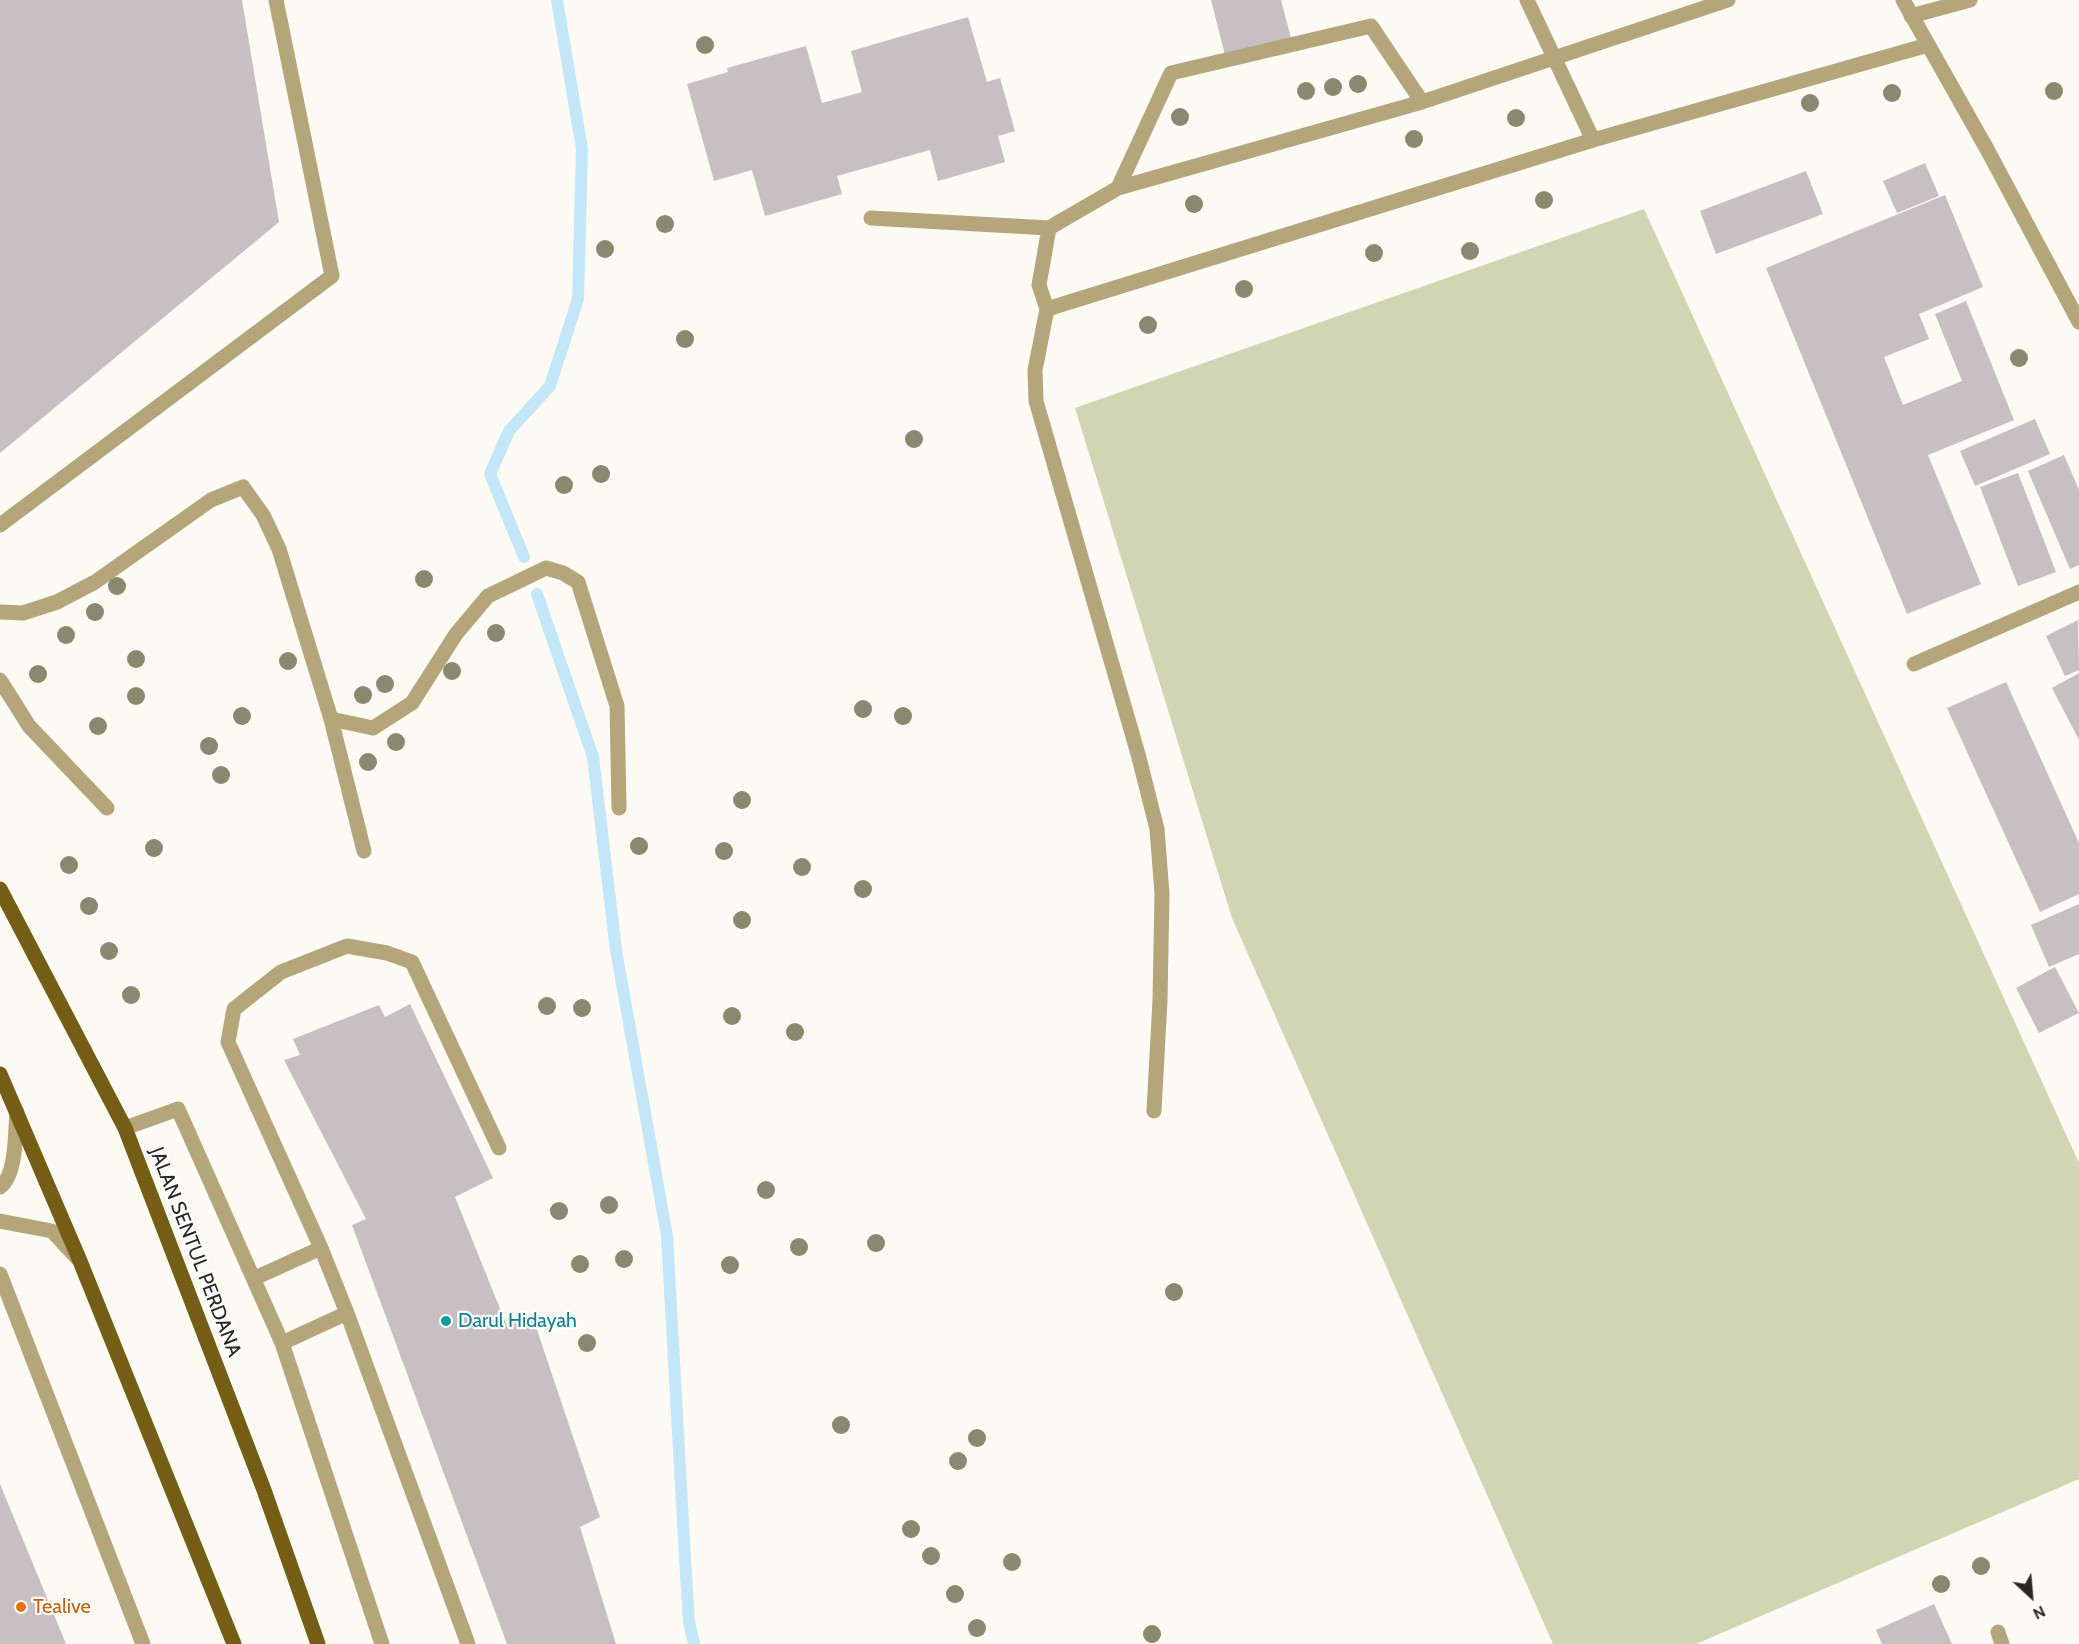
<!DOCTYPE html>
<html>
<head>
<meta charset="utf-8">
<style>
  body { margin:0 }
  #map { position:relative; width:2079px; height:1644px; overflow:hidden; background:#fcfaf3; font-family:Cabin,sans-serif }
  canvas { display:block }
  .north { position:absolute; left:2001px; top:1566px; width:60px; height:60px; -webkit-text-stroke:4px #fff; paint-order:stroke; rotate:154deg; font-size:16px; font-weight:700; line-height:24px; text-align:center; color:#292825 }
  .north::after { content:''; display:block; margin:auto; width:21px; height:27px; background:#292825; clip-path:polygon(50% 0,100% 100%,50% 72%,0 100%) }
</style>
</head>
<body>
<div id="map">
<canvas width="2079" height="1644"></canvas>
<div class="north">N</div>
</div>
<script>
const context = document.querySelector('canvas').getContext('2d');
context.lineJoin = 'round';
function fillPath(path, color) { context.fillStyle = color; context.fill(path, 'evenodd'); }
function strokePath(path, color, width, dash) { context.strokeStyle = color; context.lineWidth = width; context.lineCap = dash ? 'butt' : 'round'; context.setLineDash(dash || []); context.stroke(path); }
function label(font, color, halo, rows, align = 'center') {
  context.font = font + ' Cabin,sans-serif'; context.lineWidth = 4.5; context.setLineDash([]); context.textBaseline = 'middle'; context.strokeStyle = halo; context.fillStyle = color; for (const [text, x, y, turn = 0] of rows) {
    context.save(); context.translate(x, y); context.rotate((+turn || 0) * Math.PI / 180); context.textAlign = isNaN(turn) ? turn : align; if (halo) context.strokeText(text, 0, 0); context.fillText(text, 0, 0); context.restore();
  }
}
fillPath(new Path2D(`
  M1644 209 2079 1163V1479L1696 1644H1553L1232 918 1075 408Z`), '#d0d5b3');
strokePath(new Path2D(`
  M524 557 490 474 509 431 550 386 578 299 582 149 557 0
  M537 594 593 757 616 950 667 1236 685 1558 689 1622 694 1644`), '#c3e6f8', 12);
fillPath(new Path2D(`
  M0 0H242L279 222 0 453Z
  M1211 0H1281L1291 38 1225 55Z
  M968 17 987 82 1000 78 1015 131 998 136 1005 162 938 181 930 150 837 176 842 194 765 216 752 170 714 181 687 84 728 72 727 68 806 46 822 103 862 92 851 51Z
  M1925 163 1939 196 1897 213 1883 181Z
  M1806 171 1823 214 1716 254 1700 211Z
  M1945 195 1983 287 1919 314 1929 339 1884 357 1903 405 1962 381 1935 314 1966 301 2014 420 1928 455 1981 584 1907 614 1766 268Z
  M2035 419 2050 454 1975 486 1960 451Z
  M2064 455 2079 490V565L2070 569 2028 471Z
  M2018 473 2056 572 2018 586 1980 487Z
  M2078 620 2079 670 2065 676 2046 636Z
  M2079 673V740L2052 688Z
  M2006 682 2079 843V894L2040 912 1947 708Z
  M2079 904V954L2049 967 2031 925Z
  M2055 967 2079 1013 2039 1033 2016 988Z
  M410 1004 493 1178 455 1197 507 1326 532 1315 600 1517 580 1527 616 1644H507L352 1225 366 1219 284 1060 300 1055 293 1039 379 1005 385 1017Z
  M0 1484 66 1644H0Z
  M1934 1604 1952 1644H1882L1876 1630Z`), '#c7c0c3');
strokePath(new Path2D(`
  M1527 0 1593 140
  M1903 0 1988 151 2079 322
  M1911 16 1970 0
  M1118 188 1171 73 1371 26 1422 102
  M871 218 1049 228 1118 188 1422 102 1728 0
  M1049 228 1039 285 1047 309 1035 370 1036 401 1138 754 1157 829 1162 894 1160 1000 1154 1111
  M1047 309 1593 140 1928 45
  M0 525 332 276 276 0
  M1914 664 2079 592
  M331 719 373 728 412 703 456 634 488 596 546 568 563 573 578 582 617 706 619 808
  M125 1128 178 1109 282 1343 382 1644
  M0 1187C17 1175 15 1132 17 1112
  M0 1221 52 1231 78 1259
  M0 1274 143 1644
  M255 1278 321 1248
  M282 1343 347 1313
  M1998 1632 2002 1644
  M468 1644 347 1313 321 1248 228 1042 234 1009 281 972 347 946 387 953 412 962 499 1148`), '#b4a57b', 15);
strokePath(new Path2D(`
  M0 612 23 613 57 602 95 582 211 500 243 487 263 515 279 549 331 719 364 851
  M0 680 29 726 107 808`), '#b4a57b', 15);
strokePath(new Path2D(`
  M0 889 125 1128 264 1490 318 1644
  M0 1074 80 1261 234 1644`), '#745e16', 15);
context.fillStyle = '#88896e';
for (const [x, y] of [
  [705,45],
  [1358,84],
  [1333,87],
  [1306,91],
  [2054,91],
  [1892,93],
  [1810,103],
  [1180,117],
  [1516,118],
  [1414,139],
  [1544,200],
  [1194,204],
  [665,224],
  [605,249],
  [1470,251],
  [1374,253],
  [1244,289],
  [1148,325],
  [685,339],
  [2019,358],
  [914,439],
  [601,474],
  [564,485],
  [424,579],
  [117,586],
  [95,612],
  [496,633],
  [66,635],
  [136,659],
  [288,661],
  [452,671],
  [38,674],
  [385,684],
  [363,695],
  [136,696],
  [863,709],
  [242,716],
  [903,716],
  [98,726],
  [396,742],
  [209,746],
  [368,762],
  [221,775],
  [742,800],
  [639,846],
  [154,848],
  [724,851],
  [69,865],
  [802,867],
  [863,889],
  [89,906],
  [742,920],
  [109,951],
  [131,995],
  [547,1006],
  [582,1008],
  [732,1016],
  [795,1032],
  [766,1190],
  [609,1205],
  [559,1211],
  [876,1243],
  [799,1247],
  [624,1259],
  [580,1264],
  [730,1265],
  [1174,1292],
  [587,1343],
  [841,1425],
  [977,1438],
  [958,1461],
  [911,1529],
  [931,1556],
  [1012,1562],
  [1981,1566],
  [1941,1584],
  [955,1594],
  [977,1628],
  [1152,1634]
]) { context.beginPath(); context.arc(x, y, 9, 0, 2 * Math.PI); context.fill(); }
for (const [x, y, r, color] of [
  [446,1321,6,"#0f9aa8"],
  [21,1607,6,"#e8710a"]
]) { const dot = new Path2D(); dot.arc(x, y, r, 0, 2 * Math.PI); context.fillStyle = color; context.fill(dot); strokePath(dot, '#fff', 2); }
label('20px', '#292825', '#fff', [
  ["JALAN SENTUL PERDANA",195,1252,69]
]);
label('20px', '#0d838f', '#fff', [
  ["Darul Hidayah",458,1321]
], 'left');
label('20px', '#c56008', '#fff', [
  ["Tealive",33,1607]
], 'left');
</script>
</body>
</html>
